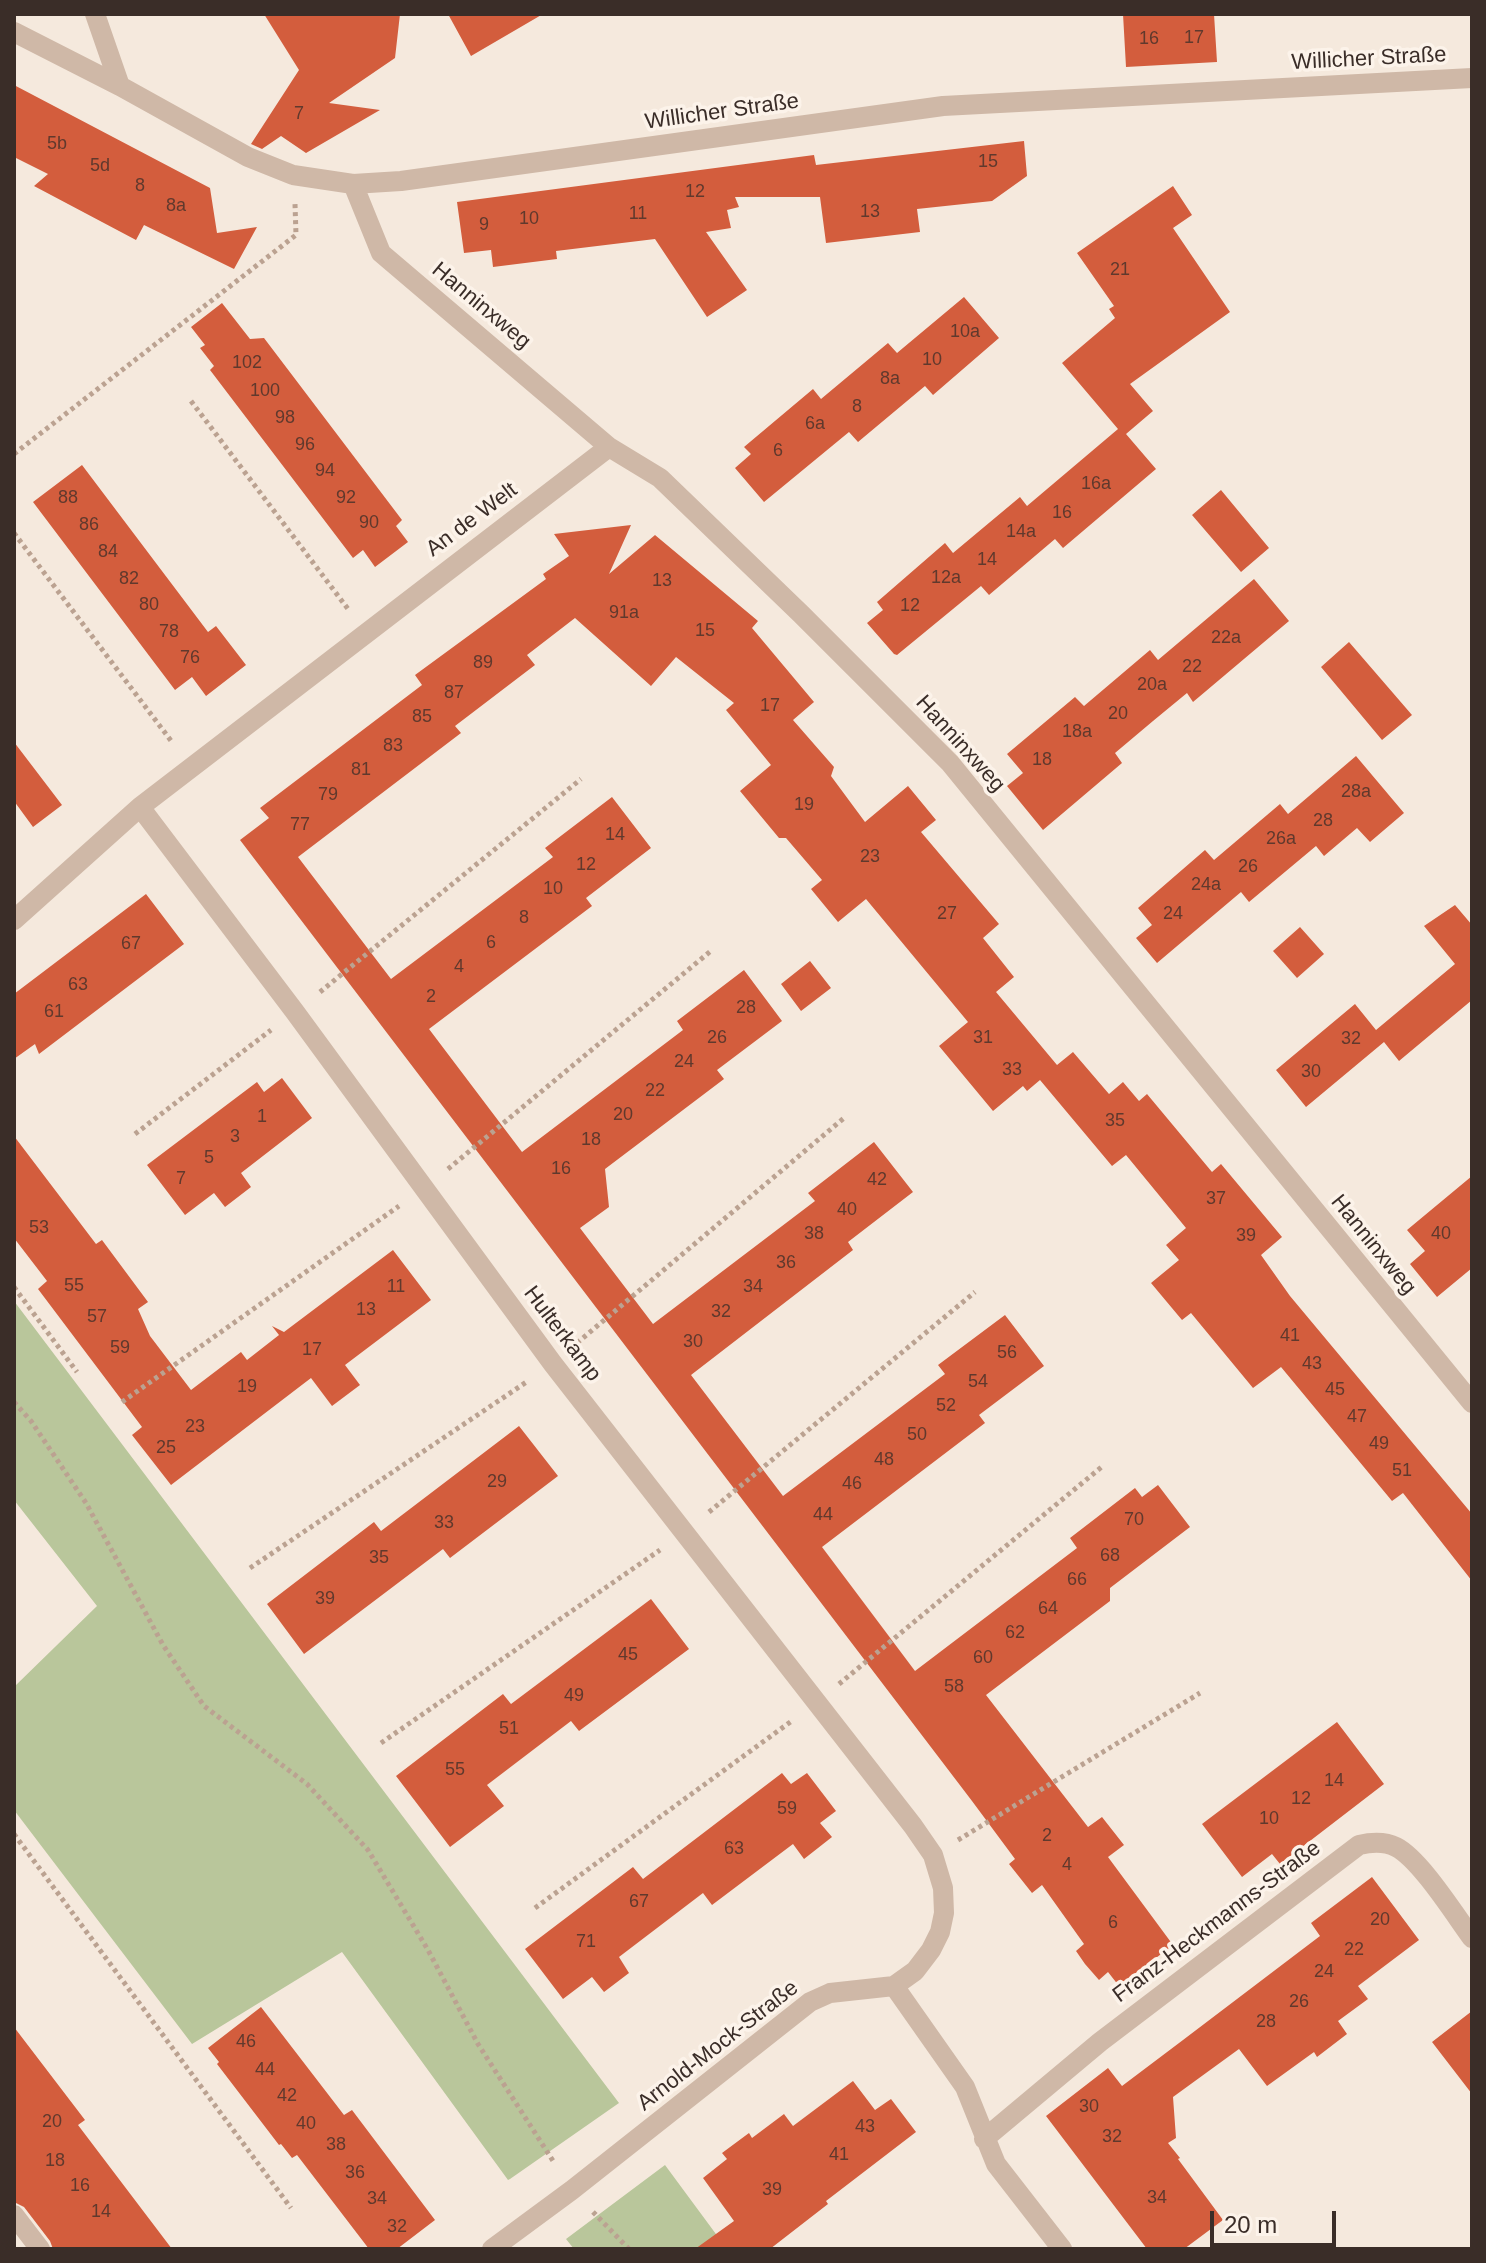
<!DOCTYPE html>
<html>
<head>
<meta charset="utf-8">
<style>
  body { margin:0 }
  #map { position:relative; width:1486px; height:2263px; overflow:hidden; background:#f5e9dd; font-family:Helvetica,sans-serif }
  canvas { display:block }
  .frame { position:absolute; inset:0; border:16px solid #3a2d28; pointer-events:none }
  .scale { position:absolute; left:1210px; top:2211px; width:126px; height:36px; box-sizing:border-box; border:4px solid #3a2d28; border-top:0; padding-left:10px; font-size:24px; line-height:28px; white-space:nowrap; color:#3a2d28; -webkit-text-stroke:6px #fcf3ea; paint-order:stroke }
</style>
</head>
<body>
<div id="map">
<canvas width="1486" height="2263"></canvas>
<div class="frame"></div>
<div class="scale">20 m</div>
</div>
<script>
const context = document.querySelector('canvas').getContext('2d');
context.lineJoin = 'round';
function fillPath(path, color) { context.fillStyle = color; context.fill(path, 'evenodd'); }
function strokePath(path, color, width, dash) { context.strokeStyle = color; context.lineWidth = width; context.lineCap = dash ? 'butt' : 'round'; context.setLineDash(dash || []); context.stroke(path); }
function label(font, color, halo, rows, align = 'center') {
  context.font = font + ' Helvetica,sans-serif'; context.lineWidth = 7; context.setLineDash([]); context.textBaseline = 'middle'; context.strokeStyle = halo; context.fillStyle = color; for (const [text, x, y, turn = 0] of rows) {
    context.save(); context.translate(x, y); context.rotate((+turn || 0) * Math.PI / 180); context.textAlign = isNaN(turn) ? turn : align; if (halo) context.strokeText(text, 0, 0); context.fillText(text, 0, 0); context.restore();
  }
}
fillPath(new Path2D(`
  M14 1301 619 2103 510 2179 508 2180 342 1952 192 2044 14 1810V1687L97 1606 14 1500Z
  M665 2165 727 2249H574L566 2239Z`), '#b9c69b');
fillPath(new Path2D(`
  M264 14H400L395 58 329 103 380 110 306 153 281 136 262 149 251 144 299 70Z
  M448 14H543L471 56Z
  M1123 14H1214L1217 62 1126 67Z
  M14 85 210 188 217 233 257 227 234 269 144 225 136 240 34 186 48 174 14 157Z
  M1024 141 1027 176 992 201 917 209 920 232 826 243 820 197H735L739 207 727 210 731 228 706 232 747 290 707 317 655 239 556 251 557 259 493 267 491 250 464 253 457 202 814 155 816 165Z
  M1173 186 1192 215 1173 228 1230 312 1130 384 1153 411 1126 434 1156 469 1063 548 1055 539 989 595 981 586 897 655 894 654 867 623 883 610 877 602 945 543 953 553 1020 497 1027 506 1118 429 1062 363 1115 318 1109 309 1114 306 1077 253Z
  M964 297 999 338 933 395 925 386 858 442 849 432 764 502 735 468 751 454 744 447 813 389 821 399 888 343 897 353Z
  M222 303 250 339 264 338 402 520 396 526 408 542 375 567 363 550 353 558 210 370 214 366 200 348 205 345 191 327Z
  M82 465 208 632 216 626 246 665 206 696 192 677 175 690 33 502Z
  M1221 490 1269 548 1241 572 1192 515Z
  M631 525 609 574 655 535 758 621 752 628 814 702 793 720 834 767 831 776 865 822 908 786 936 820 921 832 999 924 983 938 1014 977 996 992 1057 1065 1073 1052 1109 1094 1123 1082 1139 1101 1147 1094 1212 1172 1221 1164 1282 1237 1261 1255 1290 1296 1472 1514V1581L1403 1493 1392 1501 1281 1367 1253 1388 1191 1313 1182 1320 1151 1283 1179 1260 1166 1245 1186 1228 1126 1155 1112 1166 1040 1080 1027 1091 1023 1086 993 1111 939 1046 968 1022 866 899 838 922 811 889 822 880 786 838H779L740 791 771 765 726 710 734 703 676 657 651 686 575 618 527 655 535 665 455 726 461 733 298 857 391 979 553 857 545 848 612 797 651 848 586 898 592 906 429 1029 522 1152 683 1030 677 1021 744 970 782 1021 717 1070 724 1079 605 1169 609 1207 580 1228 653 1324 815 1201 808 1193 874 1142 913 1192 848 1242 853 1250 691 1375 783 1496 945 1374 938 1365 1005 1315 1044 1366 979 1415 985 1423 822 1547 915 1671 1077 1548 1070 1538 1135 1488 1142 1497 1158 1485 1190 1527 1110 1588V1601L986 1695 1088 1827 1102 1817 1124 1845 1108 1857 1173 1945 1119 1986 1108 1972 1099 1980 1085 1964 1076 1951 1084 1944 1042 1885 1032 1893 1009 1864 1015 1859 972 1801 240 840 269 818 260 808 422 685 415 675 546 579 543 574 569 556 554 534Z
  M1254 579 1289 621 1193 702 1187 693 1153 721 1115 753 1122 763 1043 830 1007 786 1023 773 1007 754 1075 697 1084 706 1150 650 1158 660Z
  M1349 642 1412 715 1382 740 1321 667Z
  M14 742 62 805 33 827 14 801Z
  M1356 756 1404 813 1370 842 1357 828 1324 856 1316 846 1249 902 1241 892 1157 963 1136 938 1152 925 1138 908 1205 850 1214 860 1280 804 1288 814Z
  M146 894 184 944 39 1054 35 1044 14 1059V994Z
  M1455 905 1472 925V1000L1399 1061 1384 1042 1306 1107 1276 1070 1355 1004 1376 1030 1455 964 1424 926Z
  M1300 927 1324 954 1297 978 1273 951Z
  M810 961 831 988 801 1011 781 984Z
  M282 1078 312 1118 241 1173 251 1187 225 1207 214 1193 185 1215 147 1165 257 1082 264 1092Z
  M14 1136 96 1244 102 1240 148 1302 138 1309 150 1336 191 1390 241 1352 247 1360 279 1335 272 1326 284 1332 393 1250 431 1300 345 1365 360 1385 332 1406 311 1378 171 1485 132 1435 142 1427 38 1289 47 1281 14 1238Z
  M1472 1176V1268L1437 1297 1410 1264 1425 1251 1407 1230Z
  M519 1426 558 1476 450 1558 443 1549 304 1654 267 1604 374 1522 381 1531Z
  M651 1599 689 1649 579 1731 571 1721 487 1785 504 1806 450 1847 396 1776 503 1694 511 1704Z
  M1337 1722 1384 1784 1280 1864 1272 1854 1242 1877 1202 1824Z
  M782 1773 791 1784 807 1773 836 1811 820 1823 832 1837 804 1859 793 1844 712 1905 703 1893 619 1957 629 1973 604 1992 592 1977 563 1999 525 1949 633 1867 643 1879Z
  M1372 1877 1419 1940 1358 1986 1368 1999 1338 2021 1347 2034 1317 2057 1314 2052 1267 2086 1239 2049 1173 2097 1176 2138 1168 2143 1180 2158 1178 2159 1223 2220 1184 2249H1147L1046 2116 1108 2068 1122 2086 1183 2040 1320 1936 1311 1923Z
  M261 2007 344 2115 352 2110 435 2220 397 2249H369L297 2155 292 2158 281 2144 279 2145 217 2064 219 2062 208 2048Z
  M1472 2011V2094L1432 2042Z
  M14 2027 85 2120 78 2125 172 2249H53L50 2241 24 2207 14 2202Z
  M853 2081 875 2110 891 2099 916 2132 826 2201 828 2204 770 2249H695L734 2221 703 2178 727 2159 722 2153 749 2133 752 2138 784 2114 793 2126Z`), '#d35d3d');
strokePath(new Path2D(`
  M191 401 348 609
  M14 454 296 235 295 204
  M14 533 172 742
  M320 992 581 779
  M135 1134 271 1030
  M448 1169 712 950
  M14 1287 77 1372
  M577 1343 844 1118
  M14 1402 31 1421 86 1503 163 1645 204 1706 307 1784 368 1850 428 1950 478 2044 555 2164
  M122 1402 399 1206
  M709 1512 975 1292
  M250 1568 528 1381
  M839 1684 1104 1465
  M381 1743 660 1550
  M14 1834 291 2208
  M958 1840 1200 1693
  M535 1908 793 1720
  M593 2212 629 2249`), '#bba291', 5, [4, 4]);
strokePath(new Path2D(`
  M95 14 120 86
  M14 32 120 86 248 157 293 175 353 184 401 181 943 106 1472 78
  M353 184 381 253 609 447 660 478 801 614 950 763 1472 1403
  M140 807 295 1012 553 1364 913 1826 933 1855 943 1888 944 1913 940 1932 931 1950 915 1971 894 1986 830 1993 810 2002 572 2190 492 2249
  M14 920 140 807 609 447
  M894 1986 965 2087 996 2164 1062 2249
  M984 2139 1100 2042 1359 1845C1372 1842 1384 1841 1396 1847 1420 1859 1455 1915 1472 1938
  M14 2215 40 2249`), '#cfb8a7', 20);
label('18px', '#60392d', null, [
  ["17",1194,38],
  ["16",1149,39],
  ["7",299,114],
  ["5b",57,144],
  ["15",988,162],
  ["5d",100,166],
  ["8",140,186],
  ["12",695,192],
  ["8a",176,206],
  ["13",870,212],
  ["11",638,214],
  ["10",529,219],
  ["9",484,225],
  ["21",1120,270],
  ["10a",965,332],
  ["10",932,360],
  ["102",247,363],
  ["8a",890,379],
  ["100",265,391],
  ["8",857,407],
  ["98",285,418],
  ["6a",815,424],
  ["96",305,445],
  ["6",778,451],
  ["94",325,471],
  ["16a",1096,484],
  ["88",68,498],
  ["92",346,498],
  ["16",1062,513],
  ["90",369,523],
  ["86",89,525],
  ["14a",1021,532],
  ["84",108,552],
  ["14",987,560],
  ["12a",946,578],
  ["82",129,579],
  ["13",662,581],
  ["80",149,605],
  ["12",910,606],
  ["91a",624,613],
  ["15",705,631],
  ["78",169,632],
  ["22a",1226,638],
  ["76",190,658],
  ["89",483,663],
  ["22",1192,667],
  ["20a",1152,685],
  ["87",454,693],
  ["17",770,706],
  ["20",1118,714],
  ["85",422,717],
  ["18a",1077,732],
  ["83",393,746],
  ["18",1042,760],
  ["81",361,770],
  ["28a",1356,792],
  ["79",328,795],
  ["19",804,805],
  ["28",1323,821],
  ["77",300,825],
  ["14",615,835],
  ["26a",1281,839],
  ["23",870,857],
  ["12",586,865],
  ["26",1248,867],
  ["24a",1206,885],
  ["10",553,889],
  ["27",947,914],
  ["24",1173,914],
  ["8",524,918],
  ["6",491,943],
  ["67",131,944],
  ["4",459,967],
  ["63",78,985],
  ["2",431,997],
  ["28",746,1008],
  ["61",54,1012],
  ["26",717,1038],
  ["31",983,1038],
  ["32",1351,1039],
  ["24",684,1062],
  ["33",1012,1070],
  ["30",1311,1072],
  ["22",655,1091],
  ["20",623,1115],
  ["1",262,1117],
  ["35",1115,1121],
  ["3",235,1137],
  ["18",591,1140],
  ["5",209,1158],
  ["16",561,1169],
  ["7",181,1179],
  ["42",877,1180],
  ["37",1216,1199],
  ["40",847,1210],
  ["53",39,1228],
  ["38",814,1234],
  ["40",1441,1234],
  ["39",1246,1236],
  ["36",786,1263],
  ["55",74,1286],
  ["11",396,1287],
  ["34",753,1287],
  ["13",366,1310],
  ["32",721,1312],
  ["57",97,1317],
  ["41",1290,1336],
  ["30",693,1342],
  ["59",120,1348],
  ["17",312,1350],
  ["56",1007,1353],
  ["43",1312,1364],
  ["54",978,1382],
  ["19",247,1387],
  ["45",1335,1390],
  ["52",946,1406],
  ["47",1357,1417],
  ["23",195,1427],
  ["50",917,1435],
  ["49",1379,1444],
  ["25",166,1448],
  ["48",884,1460],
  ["51",1402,1471],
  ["29",497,1482],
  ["46",852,1484],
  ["44",823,1515],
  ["70",1134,1520],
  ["33",444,1523],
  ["68",1110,1556],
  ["35",379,1558],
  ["66",1077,1580],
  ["39",325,1599],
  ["64",1048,1609],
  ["62",1015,1633],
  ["45",628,1655],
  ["60",983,1658],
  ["58",954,1687],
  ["49",574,1696],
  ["51",509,1729],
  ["55",455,1770],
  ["14",1334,1781],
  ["12",1301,1799],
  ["59",787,1809],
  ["10",1269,1819],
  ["2",1047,1836],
  ["63",734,1849],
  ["4",1067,1865],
  ["67",639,1902],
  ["20",1380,1920],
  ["6",1113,1923],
  ["71",586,1942],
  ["22",1354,1950],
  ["24",1324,1972],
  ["26",1299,2002],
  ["28",1266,2022],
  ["46",246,2042],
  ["44",265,2070],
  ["42",287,2096],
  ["30",1089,2107],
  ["20",52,2122],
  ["40",306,2124],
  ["43",865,2127],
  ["32",1112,2137],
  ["38",336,2145],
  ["41",839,2155],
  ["18",55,2161],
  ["36",355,2173],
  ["16",80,2186],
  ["39",772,2190],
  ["34",1157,2198],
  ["34",377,2199],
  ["14",101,2212],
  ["32",397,2227]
]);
label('22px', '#3a2d28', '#fcf3ea', [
  ["Willicher Straße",1369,59,-3],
  ["Willicher Straße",722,112,-8],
  ["Hanninxweg",481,306,40],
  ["An de Welt",472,520,-37],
  ["Hanninxweg",960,744,48],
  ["Hanninxweg",1373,1245,51],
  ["Hulterkamp",562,1334,53],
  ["Franz-Heckmanns-Straße",1217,1922,-37],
  ["Arnold-Mock-Straße",718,2046,-38]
]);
</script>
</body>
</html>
